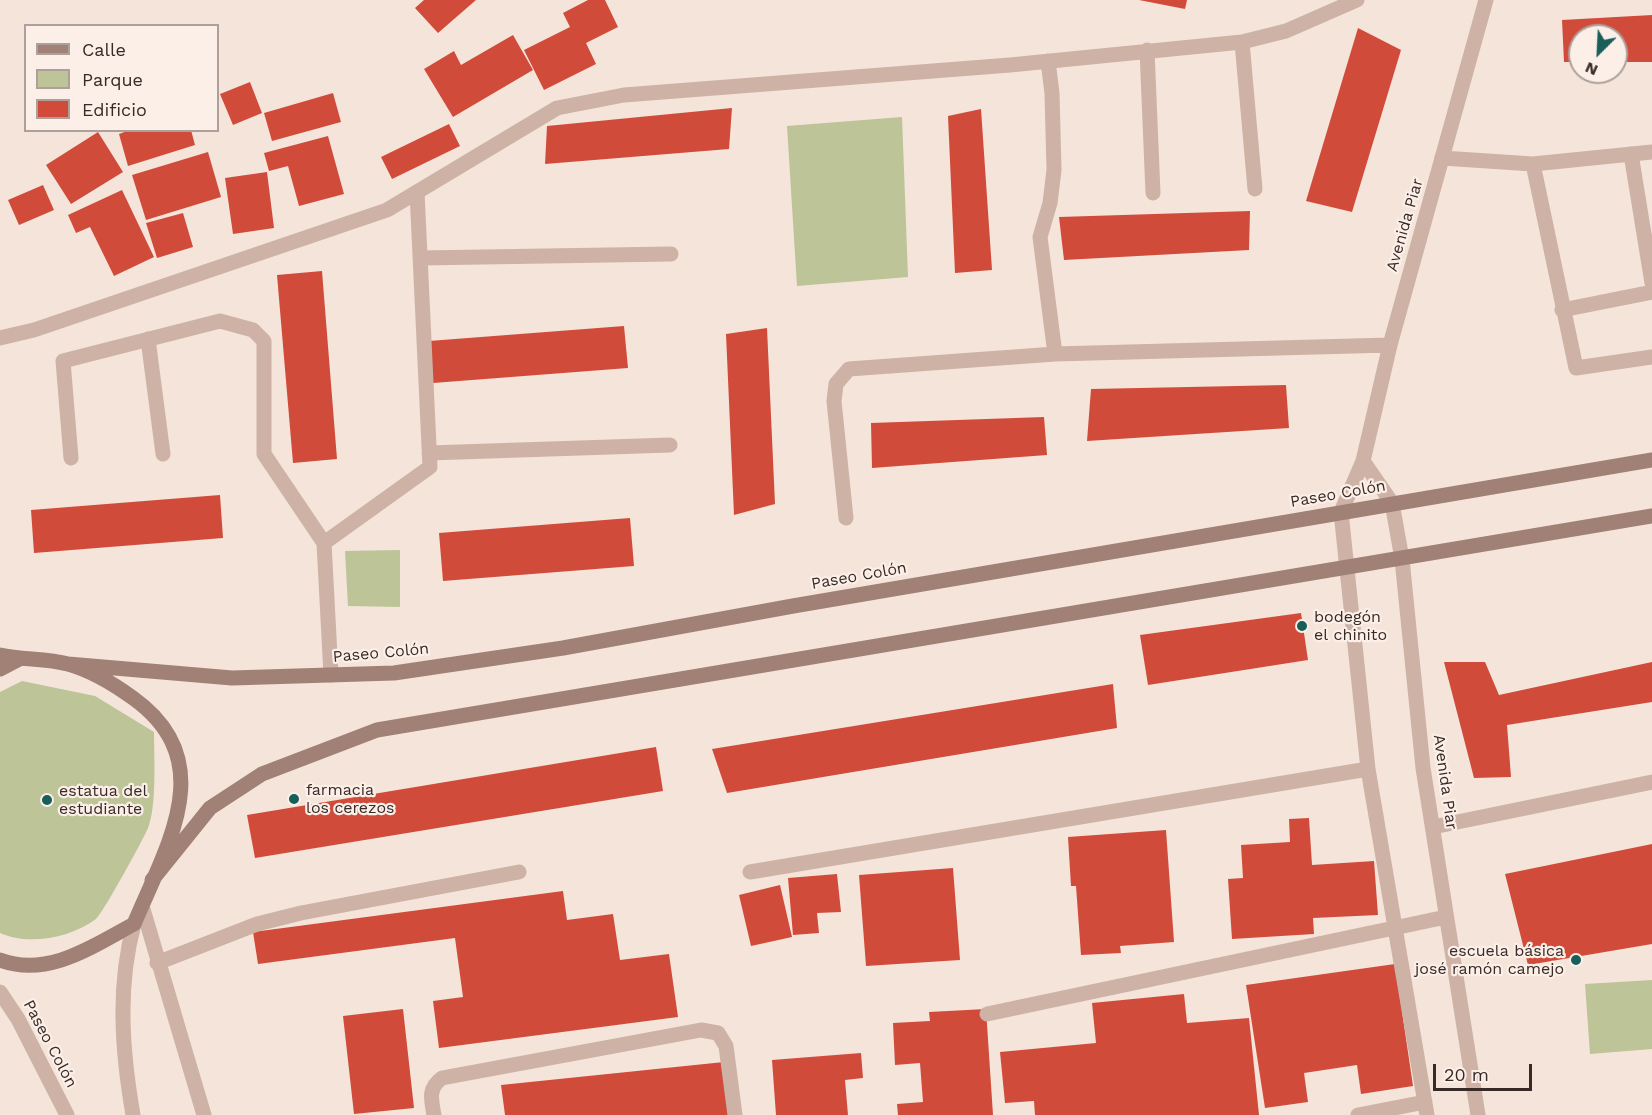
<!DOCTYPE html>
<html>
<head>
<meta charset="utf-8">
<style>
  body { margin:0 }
  #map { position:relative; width:1652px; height:1115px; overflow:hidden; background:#f4e4da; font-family:"Work Sans",sans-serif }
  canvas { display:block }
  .legend { position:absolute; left:24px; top:24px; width:195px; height:108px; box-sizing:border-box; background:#fbefe7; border:2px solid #ada09a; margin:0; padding:8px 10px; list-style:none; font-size:18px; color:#382a27 }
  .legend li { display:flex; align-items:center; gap:12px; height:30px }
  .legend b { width:30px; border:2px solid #ada09a }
  .north { position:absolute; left:1568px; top:24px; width:60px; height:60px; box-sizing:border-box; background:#fbefe7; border:2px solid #ada09a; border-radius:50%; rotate:204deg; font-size:16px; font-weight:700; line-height:24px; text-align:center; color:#382a27 }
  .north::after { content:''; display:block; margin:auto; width:21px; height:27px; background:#185e59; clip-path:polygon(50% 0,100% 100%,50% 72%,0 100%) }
  .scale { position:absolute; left:1433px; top:1064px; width:99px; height:27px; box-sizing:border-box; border:3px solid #382a27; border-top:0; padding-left:8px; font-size:18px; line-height:21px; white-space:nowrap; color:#382a27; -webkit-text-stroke:4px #fbefe7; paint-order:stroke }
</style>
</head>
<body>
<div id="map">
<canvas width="1652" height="1115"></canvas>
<ul class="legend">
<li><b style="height:8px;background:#a18076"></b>Calle</li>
<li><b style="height:16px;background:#bcc498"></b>Parque</li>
<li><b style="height:16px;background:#d14b3b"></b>Edificio</li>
</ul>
<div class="north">N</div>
<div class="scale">20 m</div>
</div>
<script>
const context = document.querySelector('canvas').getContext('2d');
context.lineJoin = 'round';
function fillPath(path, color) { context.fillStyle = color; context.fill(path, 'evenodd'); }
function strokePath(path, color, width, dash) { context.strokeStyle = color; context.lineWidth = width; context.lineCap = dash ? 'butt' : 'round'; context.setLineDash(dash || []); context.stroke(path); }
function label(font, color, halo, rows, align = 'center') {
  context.font = font + ' "Work Sans",sans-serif'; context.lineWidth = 4.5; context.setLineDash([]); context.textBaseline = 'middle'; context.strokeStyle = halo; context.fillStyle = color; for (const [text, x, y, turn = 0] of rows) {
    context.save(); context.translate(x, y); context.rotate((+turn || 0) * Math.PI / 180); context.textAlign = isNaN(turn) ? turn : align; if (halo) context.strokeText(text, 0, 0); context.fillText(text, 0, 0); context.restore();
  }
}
fillPath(new Path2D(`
  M902 117 908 277 797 286 787 126Z
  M400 550V607L348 606 345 551Z
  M22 681 95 696 154 732C154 757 157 805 148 828 143 840 103 913 96 919 70 938 29 946 0 933V692Z
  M1652 980V1049L1590 1054 1585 984Z`), '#bcc498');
fillPath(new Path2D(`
  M424 0H476L438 33 415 8Z
  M588 0H605L618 27 586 43 596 64 544 90 524 50 570 27 563 13Z
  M1139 0H1187L1185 9Z
  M1652 15V62H1616V36H1580V62H1564L1562 20Z
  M1358 28 1401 50 1352 212 1306 201Z
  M513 35 533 70 453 117 424 69 454 51 461 65Z
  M250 82 262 113 233 125 220 94Z
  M333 93 341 122 272 141 264 113Z
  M732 108 729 149 545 164 547 126Z
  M981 109 992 270 955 273 948 116Z
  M449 124 460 146 392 179 381 157Z
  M130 130H191L195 145 128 166 119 134Z
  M98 132 123 172 71 204 46 165Z
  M328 136 344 194 299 206 288 166 269 171 264 153Z
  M208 152 221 197 146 220 132 175Z
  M267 172 274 228 233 234 225 178Z
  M43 185 54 210 19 225 8 200Z
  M122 190 154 257 114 276 90 227 76 233 68 215Z
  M1250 211 1249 250 1064 260 1059 217Z
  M183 213 193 247 157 258 146 223Z
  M322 271 337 459 293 463 277 275Z
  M624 326 628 368 433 383 429 341Z
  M767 328 775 504 734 515 726 334Z
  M1286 385 1289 428 1087 441 1091 389Z
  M1044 417 1047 455 872 468 871 423Z
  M220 495 223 538 34 553 31 510Z
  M630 518 634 566 443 581 439 533Z
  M1301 613 1308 660 1148 685 1140 635Z
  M1444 662H1485L1499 695 1652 662V702L1507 725 1511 777 1474 778Z
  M1113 684 1117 728 727 793 712 749Z
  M656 747 663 791 255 858 247 815Z
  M1309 818 1312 865 1374 861 1378 915 1313 918 1314 934 1232 939 1228 879 1243 878 1241 845 1290 842 1289 819Z
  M1166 830 1174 942 1120 946 1121 953 1081 955 1076 886H1071L1068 837Z
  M1652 844V944L1528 965 1505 874Z
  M953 868 960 960 866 966 859 875Z
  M837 874 841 912 817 913 819 933 793 935 788 878Z
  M780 885 792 937 751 946 739 895Z
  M563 891 567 920 613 914 620 960 669 954 678 1017 439 1048 433 1001 463 997 455 938 258 964 253 932Z
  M1395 964 1413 1086 1361 1094 1357 1065 1304 1073 1308 1102 1265 1108 1246 985Z
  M1184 994 1187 1023 1249 1018 1259 1115H1035L1034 1101 1005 1103 1000 1052 1096 1043 1092 1003Z
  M403 1009 414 1108 354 1114 343 1016Z
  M986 1009 993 1115H898L897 1104 923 1102 920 1063 895 1065 893 1023 930 1021 929 1012Z
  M861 1053 863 1078 845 1080 848 1115H776L772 1060Z
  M724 1062 729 1115H505L501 1085Z`), '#d14b3b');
strokePath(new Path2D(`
  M1631 154 1652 283
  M1442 158 1533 164 1652 152
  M1533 164 1576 368 1652 357
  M420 258 671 254
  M1562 310 1652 292
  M148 339 163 454
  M429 453 670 445
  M71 458 63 361 220 321 253 330 264 341V454L324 543 331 675
  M324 543 430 467 417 192
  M1433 827 1652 782`), '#cdb2a5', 15);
strokePath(new Path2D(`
  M1242 42 1255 189
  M1147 50 1153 193
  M1048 61 1052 93 1054 170 1050 203 1040 237 1055 354
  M0 338 34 330 387 210 557 108 624 95 1010 65 1242 42 1286 31 1357 0
  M1363 461 1392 503 1402 559 1423 768 1478 1115
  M846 518 834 401 836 384 849 369 1055 354 1390 345
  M750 872 1368 769
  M142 906 204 1115
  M157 963 257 924 301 913 519 872
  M987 1014 1446 917
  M434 1115C431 1099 428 1088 442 1078L701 1030 718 1033 726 1046 735 1115
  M1358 1115 1425 1102
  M1427 1115 1368 769 1341 512 1363 461 1390 345 1486 0`), '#cdb2a5', 15);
strokePath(new Path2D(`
  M0 992 18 1019 67 1115
  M133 1115C122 1051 117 987 134 924`), '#cdb2a5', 15);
strokePath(new Path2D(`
  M0 655C22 660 46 658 68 664 90 670 115 685 133 698 221 761 167 845 134 924 93 946 48 978 0 960
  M68 664 232 678 394 673 563 648 793 606 1652 460
  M0 669 19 659
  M152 880 210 808 262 774 377 730 1652 516`), '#a18076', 15);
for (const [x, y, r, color] of [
  [1302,626,6,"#185e59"],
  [294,799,6,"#185e59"],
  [47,800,6,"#185e59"],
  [1576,960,6,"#185e59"]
]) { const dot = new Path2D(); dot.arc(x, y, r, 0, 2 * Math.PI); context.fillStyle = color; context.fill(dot); strokePath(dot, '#fbefe7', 2); }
label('16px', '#382a27', '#fbefe7', [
  ["Avenida Piar",1405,225,-74],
  ["Paseo Colón",1338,494,-10],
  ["Paseo Colón",859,576,-10],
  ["Paseo Colón",381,653,-5],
  ["Avenida Piar",1445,782,82],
  ["Paseo Colón",50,1044,62]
]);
label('16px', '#382a27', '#fbefe7', [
  ["bodegón",1314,617],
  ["el chinito",1314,635],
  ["farmacia",306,790],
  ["los cerezos",306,808],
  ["estatua del",59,791],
  ["estudiante",59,809],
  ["escuela básica",1564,951,"right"],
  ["josé ramón camejo",1564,969,"right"]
], 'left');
</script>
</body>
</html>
